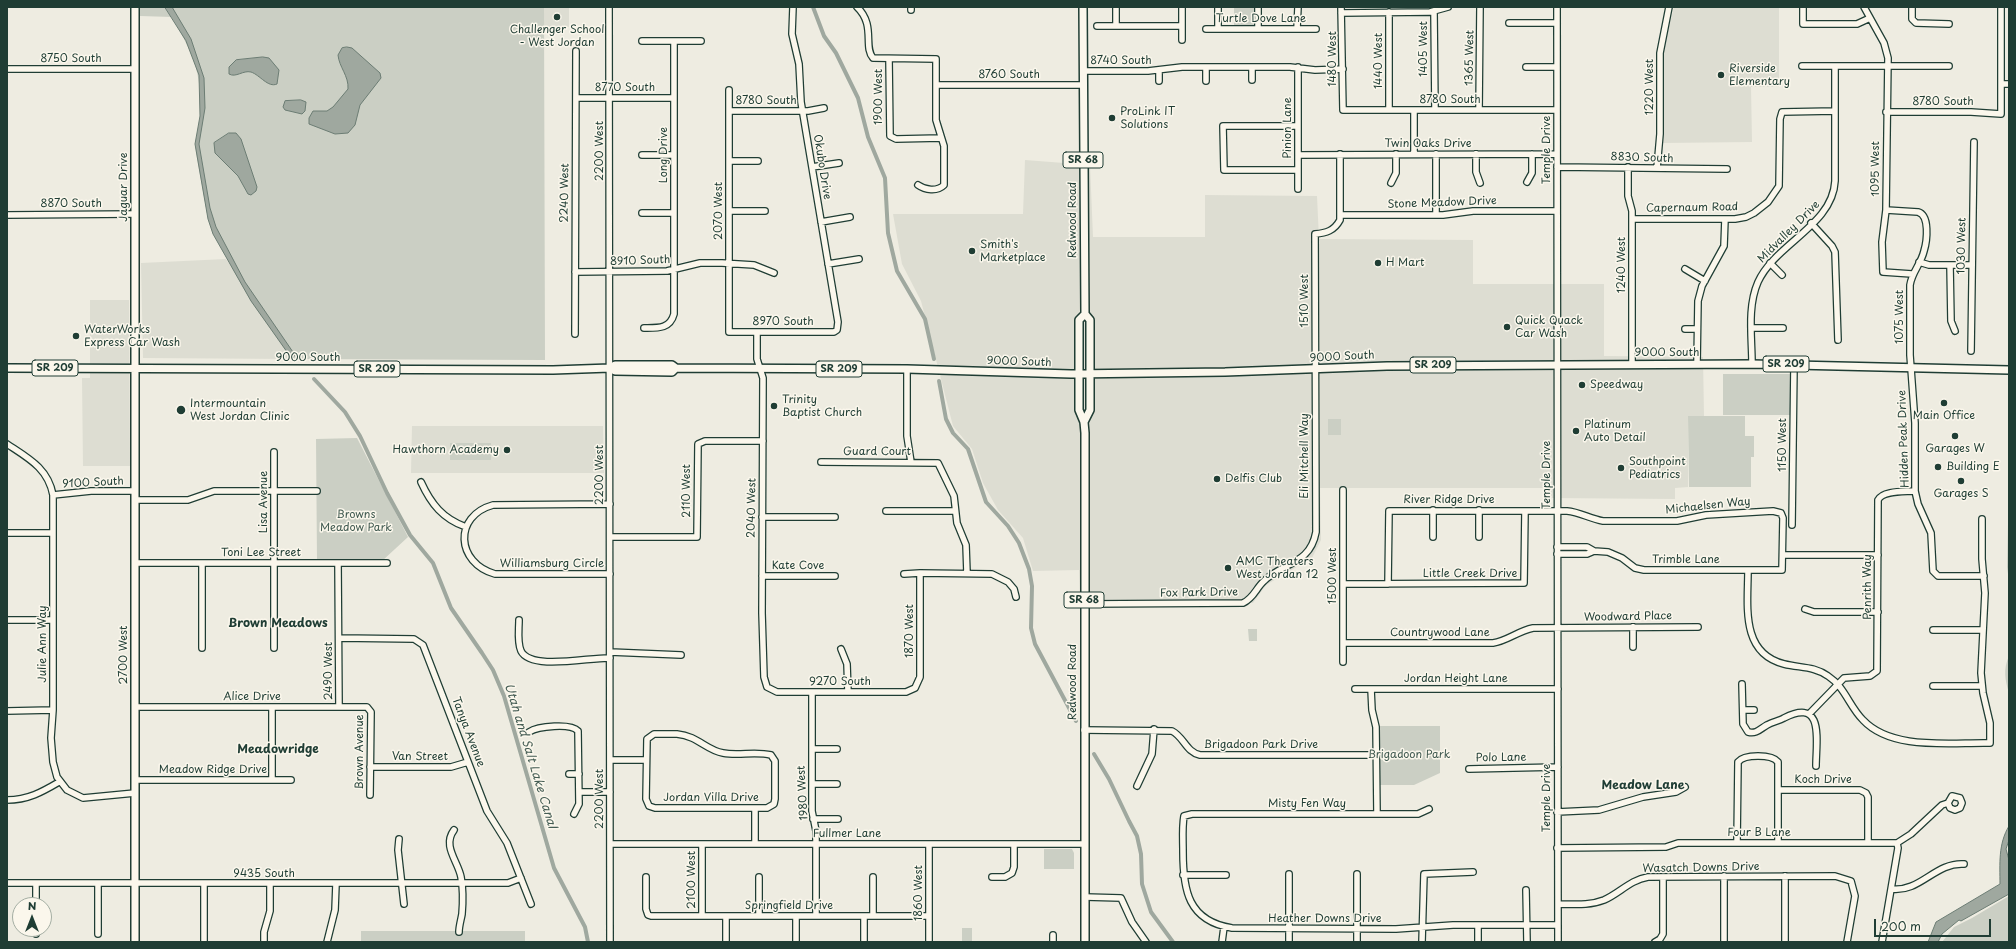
<!DOCTYPE html>
<html>
<head>
<meta charset="utf-8">
<style>
  body { margin:0 }
  #map { position:relative; width:2016px; height:949px; overflow:hidden; background:#eeece1; font-family:"Playpen Sans",sans-serif }
  canvas { display:block }
  .frame { position:absolute; inset:0; border:8px solid #1f3d34; pointer-events:none }
  .north { position:absolute; left:12px; top:897px; width:40px; height:40px; box-sizing:border-box; background:#fbf7ec; border:1px solid #a3ada2; border-radius:50%; rotate:0deg; font-size:11px; font-weight:700; line-height:16px; text-align:center; color:#1f3d34 }
  .north::after { content:''; display:block; margin:auto; width:14px; height:18px; background:#1f3d34; clip-path:polygon(50% 0,100% 100%,50% 72%,0 100%) }
  .scale { position:absolute; left:1874px; top:919px; width:117px; height:18px; box-sizing:border-box; border:2px solid #1f3d34; border-top:0; padding-left:5px; font-size:12px; line-height:14px; white-space:nowrap; color:#1f3d34; -webkit-text-stroke:3px #fbf7ec; paint-order:stroke }
</style>
</head>
<body>
<div id="map">
<canvas width="2016" height="949"></canvas>
<div class="frame"></div>
<div class="north">N</div>
<div class="scale">200 m</div>
</div>
<script>
const context = document.querySelector('canvas').getContext('2d');
context.lineJoin = 'round';
function fillPath(path, color) { context.fillStyle = color; context.fill(path, 'evenodd'); }
function strokePath(path, color, width, dash) { context.strokeStyle = color; context.lineWidth = width; context.lineCap = dash ? 'butt' : 'round'; context.setLineDash(dash || []); context.stroke(path); }
function label(font, color, halo, rows, align = 'center') {
  context.font = font + ' "Playpen Sans",sans-serif'; context.lineWidth = 3; context.setLineDash([]); context.textBaseline = 'middle'; context.strokeStyle = halo; context.fillStyle = color; for (const [text, x, y, turn = 0] of rows) {
    context.save(); context.translate(x, y); context.rotate((+turn || 0) * Math.PI / 180); context.textAlign = isNaN(turn) ? turn : align; if (halo) context.strokeText(text, 0, 0); context.fillText(text, 0, 0); context.restore();
  }
}
fillPath(new Path2D(`
  M544 7H569V27H544Z
  M1674 7H1779V87H1751L1752 142 1663 143V50Z
  M1025 160 1090 165 1093 237H1205V195L1317 196 1319 239 1473 240V284H1604V356L1703 357 1704 416 1688 417V487L1675 488V499L1549 498 1548 488H1320L1321 540 1312 558 1266 585 1253 603H1080L1079 570 1033 571 1023 538 998 510 983 483 972 449 953 426 921 301 902 264 893 214H1023Z
  M226 259 292 356 289 359 143 358 141 263Z
  M90 300H129L130 466H83L82 378H90Z
  M412 426H603L604 473H411Z`), '#ddddd2');
fillPath(new Path2D(`
  M140 7H544L545 360 292 359 251 301 213 234 208 219 196 153C194 139 200 127 200 113 202 70 192 53 172 17L140 16Z
  M1234 7H1256L1255 26H1234Z
  M1723 374H1790V415H1723Z
  M1688 416H1745V436H1754V457H1751V487H1689Z
  M1328 419H1341V435H1328Z
  M357 438 408 537 382 561H317L316 439Z
  M450 443H491V460H450Z
  M2009 482V581L2007 567Z
  M1248 629H1257V641H1249Z
  M2009 656V693C2005 680 2003 669 2009 656Z
  M1379 726H1440V773L1414 785H1379Z
  M1044 849H1072L1074 853V869H1044Z
  M2009 896V942H1942L1954 927 1972 918Z
  M962 928H972V942H962Z
  M361 931H525V942H361Z`), '#cbcfc4');
const water = new Path2D(`
  M165 7H172L191 39 204 78 205 108 199 144 210 208 216 227 245 282 295 355 292 359 251 301 213 234 208 219 195 144 200 116 199 75 186 41Z
  M347 47 352 48 380 73 381 78 360 105 355 125 348 133 335 134 309 124V118L313 111H327L333 107 348 89C349 76 339 67 338 55L342 48Z
  M263 57 269 58 279 70 277 84C268 88 260 75 251 72 243 70 236 78 229 74V67L236 60Z
  M301 100 306 102 305 111 302 114 285 110 283 107 285 101Z
  M229 133H236L241 139 257 187 256 191 251 195 248 194 238 176 215 153 214 143Z
  M2009 826V840L2006 849 2009 860V894L1961 921 1959 920 1942 934 1938 942H1928L1936 922 2000 884C2000 864 1998 844 2009 826Z`);
fillPath(water, '#9fa89f');
strokePath(water, '#6c7d74', 1);
strokePath(new Path2D(`
  M813 7 824 36 836 53 858 98 868 137 885 178 888 233 897 271 925 319 934 359
  M314 379 345 412 360 436 387 493 410 535 433 563 451 608 482 653 493 670 504 696 554 868 585 927 588 942
  M939 381 946 419 953 433 968 449 986 502 1008 526 1019 543 1029 569 1032 586 1031 628 1035 644 1076 721
  M1094 754 1109 779 1129 821 1137 836 1141 854 1142 884 1151 912 1173 942`), '#9fa89f', 4);
const minor = new Path2D(`
  M609 7 610 942
  M857 7C876 25 863 47 873 58L936 59V120L944 146V185C937 192 925 190 918 185
  M1182 7V40
  M1218 7V29
  M1258 7V29
  M1341 7 1343 110H1557
  M1557 7 1558 942
  M1803 7V24H1857L1870 18
  M1864 7 1884 43 1888 58 1886 210 1882 242 1883 272 1912 274
  M1912 7V19L1916 23 1949 24
  M911 10V7
  M1389 12V110
  M1434 12 1435 110
  M1341 13 1430 12 1448 7
  M1509 23H1557
  M1097 26H1182
  M1116 26V7
  M1206 29H1316
  M1297 29 1298 7
  M642 41H701
  M889 59 890 136 896 139 941 138
  M1802 66H1949
  M1206 67V81
  M1252 67V80
  M1526 67H1557
  M7 69H135
  M1159 70V81
  M1083 71H1148L1182 67H1290L1315 70 1343 69
  M2001 84H2009
  M936 85H1083
  M729 90V332H834L837 330 838 322 801 102 799 64 792 34 793 7
  M576 98H674
  M1414 110V154
  M1479 110 1480 7
  M729 111H808L824 108
  M1886 112H1971L2001 114V7
  M1298 126H1223L1224 170H1298
  M1436 154V215
  M1476 154V172L1480 183
  M642 155H674
  M1298 155 1557 154
  M729 161H758
  M812 167 839 163
  M1557 167 1727 169
  M1628 167V196L1632 211V364
  M1657 168 1660 134V53L1669 7
  M1527 182 1532 173V154
  M1391 183 1396 173V154
  M1298 189V67
  M1886 210 1918 212C1930 215 1927 241 1924 251 1921 264 1912 272 1910 285V355L1915 423V491L1918 504 1931 533 1933 571 1938 576H1984
  M729 211H765
  M642 213H674
  M7 215 135 214
  M1340 215H1443L1473 211H1557
  M1632 219H1735L1746 217 1754 213 1768 202 1779 186 1780 119 1782 112 1835 111
  M821 222 850 217
  M1811 223 1832 246 1835 252 1838 340
  M1919 262 1929 265H1972
  M1770 263 1782 275
  M828 264 859 259
  M1950 265 1951 321 1955 331
  M1685 269 1705 281
  M575 272 667 271 700 263H722L754 265 774 273
  M644 328C658 328 670 329 674 314V41
  M1752 328H1783
  M1685 329H1697
  M757 332V359L763 378 762 613 764 677 767 687 777 692H906L915 688 920 677V573
  M575 334 576 51
  M1971 351 1974 142
  M1697 364 1698 301 1702 286 1724 246 1725 219
  M1752 364C1752 338 1747 307 1758 282 1775 244 1833 225 1835 181V66
  M907 369V436L911 462
  M7 444C28 458 48 468 53 495V710L51 738 53 762 57 777 67 790 83 798 135 793
  M821 462 938 463 954 496 957 523 966 545 967 573
  M421 482C431 504 443 519 466 527
  M1343 490V662
  M53 495 91 491H135
  M135 500H188L214 491H317
  M610 504 493 505C453 516 456 563 495 574H610
  M1433 510V537
  M1479 510V537
  M886 511H955
  M762 517H835
  M1792 525 1794 365
  M7 533H53
  M610 537H697L698 444 705 441H763
  M1557 554H1587L1594 551
  M1783 555H1878
  M135 563H387
  M202 563V648
  M338 563 339 707
  M1748 570C1748 605 1740 653 1784 664 1800 668 1814 666 1828 676 1845 687 1849 706 1863 720 1892 751 1951 742 1990 743V723L1983 693 1981 673 1985 593 1982 559V519
  M904 574 920 573 992 574 1008 582 1014 589 1016 597
  M762 576H835
  M1343 584 1524 583 1525 511
  M1388 584 1389 511H1567C1580 512 1590 519 1603 521H1677L1706 515 1773 511 1781 513 1783 518 1782 570H1644L1635 568 1622 558 1608 552 1594 551 1587 547H1557
  M1084 604 1243 603C1254 598 1256 588 1264 581 1283 562 1310 565 1316 532L1315 234C1326 233 1334 231 1340 220V154
  M1805 609 1814 612H1878
  M7 620H53
  M519 620C519 630 517 642 521 651 531 671 590 657 610 658
  M1633 627V647
  M1933 630H1983
  M339 638 414 639 423 645 487 811 507 843 531 904
  M1343 643H1493C1507 641 1518 631 1533 628L1698 627
  M274 648V452
  M841 649 847 664 848 692
  M610 652 681 655
  M1742 684 1743 724 1748 732C1757 734 1760 729 1767 725 1772 722 1779 721 1784 718 1825 697 1816 741 1816 766
  M1933 686H1982
  M1355 689H1558
  M1371 689 1372 710 1376 727 1377 814
  M812 692V811L816 831V916
  M135 707H367L371 712 370 795
  M1743 710H1754
  M7 711 53 710
  M1809 714 1844 678 1870 676 1877 671 1878 500C1883 490 1905 492 1915 491
  M1084 730 1172 731C1184 737 1186 752 1200 755H1377
  M529 732C538 726 571 723 578 731L579 804 574 814
  M677 734C698 736 706 750 723 753 739 756 755 751 771 755L775 761V799L774 804 767 808H655L649 806 646 799 647 739 654 734Z
  M812 749H837
  M610 760H646
  M370 767H451L468 762
  M1469 769 1558 767
  M569 774H579
  M135 780H291
  M272 780V707
  M812 784H837
  M1137 786 1152 754 1154 729
  M1778 790H1860L1866 793 1868 797V842
  M579 792H610
  M7 800C28 800 42 792 59 782
  M755 808V844
  M1429 809 1418 814H1192L1184 816C1182 827 1183 840 1183 852 1183 890 1188 921 1232 928L1396 929 1453 925H1558
  M1557 812 1599 810 1643 797 1676 792 1685 787
  M813 819H838
  M454 830C442 846 458 861 461 877 463 888 463 902 462 914 461 920 459 926 459 932
  M399 839 398 850 404 904
  M1737 843 1738 762C1744 754 1772 754 1778 762V843
  M610 844H1085
  M702 844V916
  M929 844V942
  M1557 848 1666 847 1678 843H1897L1911 834 1942 805 1948 803 1952 796 1960 798 1962 803 1960 808 1955 810 1950 808 1948 803
  M1357 874V942
  M1183 875H1226
  M1724 876V942
  M1785 876V942
  M646 877V909L648 915 651 916H929
  M873 877V916
  M992 877H1005L1012 873 1014 867V844
  M7 883H508L521 878
  M204 883V942
  M1891 889C1920 893 1935 862 1964 864
  M1526 890 1527 942
  M1085 897 1121 898 1132 922 1146 942
  M1558 904C1573 904 1589 906 1604 900 1620 893 1630 880 1648 877L1835 876 1851 881 1855 896 1847 942
  M36 905V883
  M726 916V942
  M759 916V877
  M796 916V942
  M1478 925V942
  M36 934V929
  M98 934V884
  M1053 935V942
  M264 942V932L270 911V884
  M327 942 335 910 336 884
  M864 942V916
  M1222 942 1224 927
  M1289 942V874
  M1422 942 1424 874 1473 872
  M1655 942 1660 939 1663 934V877
  M1882 942 1898 848 1897 843`);
const major = new Path2D(`
  M135 7V942
  M1083 7 1085 314 1090 320V410L1084 422
  M1085 314 1079 320V410L1084 422 1085 433V942
  M7 368 553 370 610 368 615 365H672L676 368 907 369 1071 374 1225 372 1387 366 1752 364 2009 370
  M610 368 615 371 672 372 676 368`);
strokePath(minor, '#1f3d34', 8);
strokePath(major, '#1f3d34', 10);
strokePath(minor, '#fbf7ec', 5.5);
strokePath(major, '#fbf7ec', 7);
for (const [x, y, r, color] of [
  [557,17,4,"#1f3d34"],
  [1721,75,4,"#1f3d34"],
  [1112,118,4,"#1f3d34"],
  [972,251,4,"#1f3d34"],
  [1378,263,4,"#1f3d34"],
  [1507,327,4,"#1f3d34"],
  [76,336,4,"#1f3d34"],
  [1582,385,4,"#1f3d34"],
  [1944,403,4,"#1f3d34"],
  [774,406,4,"#1f3d34"],
  [181,410,5,"#1f3d34"],
  [1576,431,4,"#1f3d34"],
  [1955,436,4,"#1f3d34"],
  [507,450,4,"#1f3d34"],
  [1938,467,4,"#1f3d34"],
  [1621,468,4,"#1f3d34"],
  [1217,479,4,"#1f3d34"],
  [1961,481,4,"#1f3d34"],
  [1228,568,4,"#1f3d34"]
]) { const dot = new Path2D(); dot.arc(x, y, r, 0, 2 * Math.PI); context.fillStyle = color; context.fill(dot); strokePath(dot, '#fbf7ec', 1.5); }
for (const [x, y, w] of [
  [1083,160,40],
  [1786,364,46],
  [1433,365,46],
  [55,368,46],
  [377,369,46],
  [839,369,46],
  [1084,600,40]
]) { const box = new Path2D(); box.roundRect(x - w / 2, y - 8, w, 16, 3); context.fillStyle = '#fbf7ec'; context.fill(box); strokePath(box, '#1f3d34', 1); }
label('bold 10px', '#1f3d34', null, [
  ["SR 68",1083,160],
  ["SR 209",1786,364],
  ["SR 209",1433,365],
  ["SR 209",55,368],
  ["SR 209",377,369],
  ["SR 209",839,369],
  ["SR 68",1084,600]
]);
label('11px', '#1f3d34', '#fbf7ec', [
  ["Turtle Dove Lane",1261,19],
  ["1405 West",1424,49,-90],
  ["1365 West",1470,58,-89],
  ["8750 South",71,59],
  ["1480 West",1333,59,-90],
  ["8740 South",1121,61],
  ["1440 West",1379,61,-90],
  ["8760 South",1009,75],
  ["1220 West",1650,87,-90],
  ["8770 South",625,88],
  ["1900 West",879,97,-90],
  ["8780 South",1450,100],
  ["8780 South",766,101],
  ["8780 South",1943,102],
  ["Pinion Lane",1288,128,-90],
  ["Twin Oaks Drive",1428,144],
  ["Temple Drive",1547,150,-90],
  ["2200 West",600,151,-90],
  ["Long Drive",664,155,-90],
  ["8830 South",1642,158,2],
  ["Okubo Drive",822,167,81],
  ["1095 West",1876,169,-90],
  ["Jaguar Drive",124,187,-90],
  ["2240 West",565,193,-89],
  ["Stone Meadow Drive",1442,203,-2],
  ["8870 South",71,204],
  ["Capernaum Road",1692,208,-1],
  ["2070 West",719,211,-90],
  ["Redwood Road",1073,220,-90],
  ["Midvalley Drive",1789,232,-45],
  ["1030 West",1962,246,-89],
  ["8910 South",640,261,-2],
  ["1240 West",1622,265,-90],
  ["1510 West",1305,301,-90],
  ["1075 West",1900,317,-90],
  ["8970 South",783,322],
  ["9000 South",1667,353],
  ["9000 South",1342,357,-3],
  ["9000 South",308,358],
  ["9000 South",1019,362,2],
  ["Hidden Peak Drive",1904,439,-92],
  ["1150 West",1783,445,-90],
  ["Guard Court",877,452],
  ["Eli Mitchell Way",1305,456,-90],
  ["2200 West",600,475,-90],
  ["Temple Drive",1547,475,-90],
  ["9100 South",93,483,-3],
  ["2110 West",687,491,-90],
  ["River Ridge Drive",1449,500],
  ["Lisa Avenue",264,502,-90],
  ["Michaelsen Way",1708,506,-6],
  ["2040 West",752,508,-89],
  ["Toni Lee Street",261,553],
  ["Trimble Lane",1686,560],
  ["Williamsburg Circle",552,564],
  ["Kate Cove",798,566],
  ["Little Creek Drive",1470,574],
  ["1500 West",1333,576,-90],
  ["Penrith Way",1868,587,-90],
  ["Fox Park Drive",1199,593,-1],
  ["Woodward Place",1628,617,-1],
  ["1870 West",910,631,-90],
  ["Countrywood Lane",1440,633],
  ["Julie Ann Way",43,644,-90],
  ["2700 West",124,655,-90],
  ["2490 West",329,671,-90],
  ["Jordan Height Lane",1456,679],
  ["9270 South",840,682],
  ["Redwood Road",1073,682,-90],
  ["Alice Drive",252,697],
  ["Tanya Avenue",468,732,69],
  ["Brigadoon Park Drive",1261,745],
  ["Brown Avenue",360,752,-90],
  ["Van Street",420,757],
  ["Polo Lane",1501,758,-1],
  ["Meadow Ridge Drive",213,770],
  ["Koch Drive",1823,780],
  ["1980 West",803,793,-93],
  ["Jordan Villa Drive",711,798],
  ["Temple Drive",1547,798,-90],
  ["2200 West",600,799,-90],
  ["Misty Fen Way",1307,804],
  ["Four B Lane",1759,833],
  ["Fullmer Lane",847,834],
  ["Wasatch Downs Drive",1701,868,-1],
  ["9435 South",264,874],
  ["2100 West",692,880,-90],
  ["1860 West",919,893,-90],
  ["Springfield Drive",789,906],
  ["Heather Downs Drive",1325,919]
]);
label('11px', '#1f3d34', '#fbf7ec', [
  ["Challenger School",557,30,"center"],
  ["- West Jordan",557,43,"center"],
  ["Riverside",1729,69],
  ["Elementary",1729,82],
  ["ProLink IT",1120,112],
  ["Solutions",1120,125],
  ["Smith's",980,245],
  ["Marketplace",980,258],
  ["H Mart",1386,263],
  ["Quick Quack",1515,321],
  ["Car Wash",1515,334],
  ["WaterWorks",84,330],
  ["Express Car Wash",84,343],
  ["Speedway",1590,385],
  ["Trinity",782,400],
  ["Baptist Church",782,413],
  ["Intermountain",190,404],
  ["West Jordan Clinic",190,417],
  ["Main Office",1944,416,"center"],
  ["Platinum",1584,425],
  ["Auto Detail",1584,438],
  ["Garages W",1955,449,"center"],
  ["Hawthorn Academy",499,450,"right"],
  ["Southpoint",1629,462],
  ["Pediatrics",1629,475],
  ["Building E",1946,467],
  ["Delfis Club",1225,479],
  ["Garages S",1961,494,"center"],
  ["AMC Theaters",1236,562],
  ["West Jordan 12",1236,575]
], 'left');
label('11px', '#415a51', '#fbf7ec', [
  ["Browns",356,515],
  ["Meadow Park",356,528],
  ["Brigadoon Park",1409,755]
]);
label('bold 12px', '#1f3d34', '#fbf7ec', [
  ["Brown Meadows",278,624],
  ["Meadowridge",278,750],
  ["Meadow Lane",1643,786]
]);
label('italic 12px', '#455d54', '#fbf7ec', [
  ["Utah and Salt Lake Canal",530,756,73]
]);
</script>
</body>
</html>
